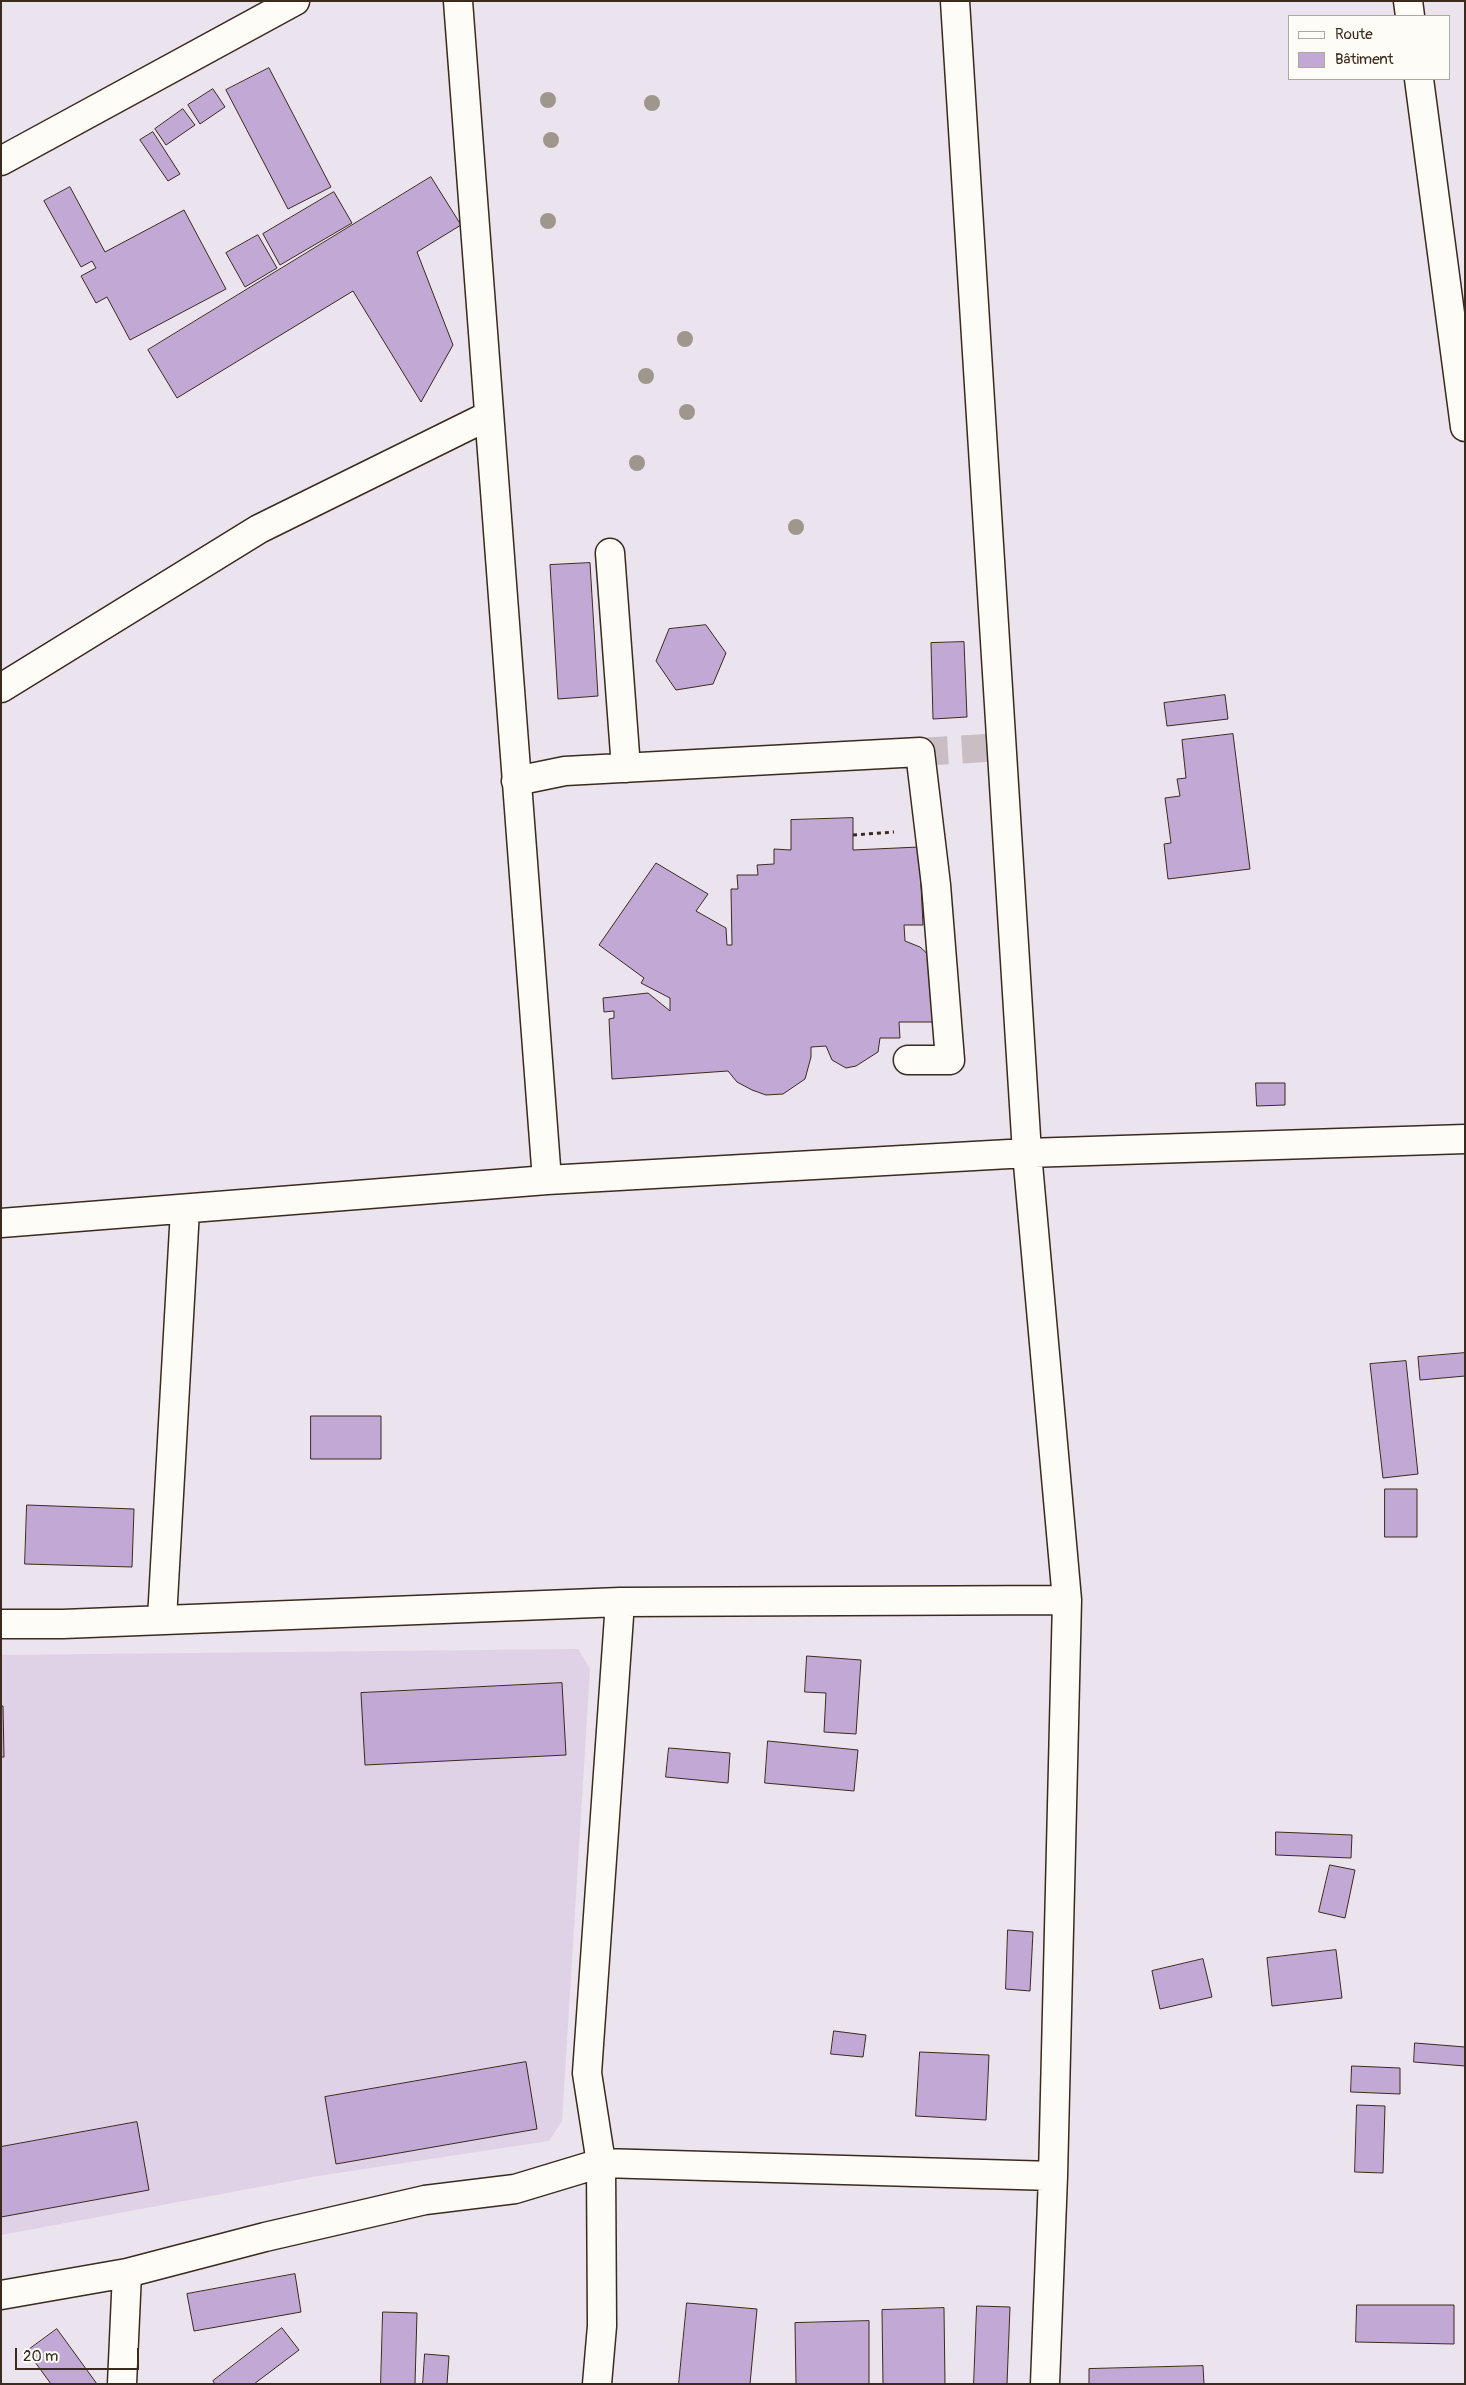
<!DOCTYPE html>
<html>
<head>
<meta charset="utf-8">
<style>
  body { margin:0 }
  #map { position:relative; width:1466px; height:2385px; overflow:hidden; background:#ebe3ed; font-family:Pangolin,sans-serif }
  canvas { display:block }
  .frame { position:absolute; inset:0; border:2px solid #3b2a1e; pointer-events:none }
  .legend { position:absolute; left:1288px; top:15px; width:162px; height:65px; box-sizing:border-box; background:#fdfcf7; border:1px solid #afa8a0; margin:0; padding:6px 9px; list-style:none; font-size:15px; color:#3b2a1e }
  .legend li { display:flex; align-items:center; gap:10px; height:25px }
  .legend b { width:25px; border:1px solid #afa8a0 }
  .scale { position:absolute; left:15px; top:2348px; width:124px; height:22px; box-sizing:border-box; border:2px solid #3b2a1e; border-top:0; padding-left:6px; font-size:15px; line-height:18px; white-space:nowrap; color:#3b2a1e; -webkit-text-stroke:4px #fdfcf7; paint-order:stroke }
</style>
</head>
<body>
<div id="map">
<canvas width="1466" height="2385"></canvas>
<div class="frame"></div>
<ul class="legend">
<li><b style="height:6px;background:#fdfcf7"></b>Route</li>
<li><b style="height:14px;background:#c2a8d5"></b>Bâtiment</li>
</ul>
<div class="scale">20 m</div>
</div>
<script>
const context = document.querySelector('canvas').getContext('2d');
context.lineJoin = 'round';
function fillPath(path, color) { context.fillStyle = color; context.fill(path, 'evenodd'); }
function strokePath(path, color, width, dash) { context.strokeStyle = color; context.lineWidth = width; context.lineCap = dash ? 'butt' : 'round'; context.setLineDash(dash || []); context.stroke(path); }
fillPath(new Path2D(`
  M578 1649 590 1669 562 2121 549 2141 318 2176 1 2235V1655Z`), '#dfd1e6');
const building = new Path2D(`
  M269 68 331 187 288 209 226 90Z
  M213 89 225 107 200 124 188 105Z
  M183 109 195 125 166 145 155 129Z
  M153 132 180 174 168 181 140 140Z
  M431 177 461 225 417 252 453 345 421 402 353 291 177 398 148 350Z
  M70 187 105 252 184 210 226 289 130 340 107 297 96 303 81 276 96 268 92 261 81 267 44 201Z
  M334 192 352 223 280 265 263 234Z
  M258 235 277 268 245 287 226 253Z
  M590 563 598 696 558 699 550 565Z
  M706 625 726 653 713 684 676 690 656 661 669 629Z
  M964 642 967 717 933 719 931 643Z
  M1225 695 1228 719 1167 726 1164 703Z
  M1233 734 1250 869 1168 879 1164 844 1171 843 1165 798 1180 796 1177 779 1186 778 1182 740Z
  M853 818V850L919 847 923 925H904L905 941 920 947 933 959V1022H899L900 1038H880L878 1052 856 1066 846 1068 832 1060 826 1046 811 1047V1057L805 1079 783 1094 766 1095 752 1090 737 1082 728 1071 612 1079 609 1019 614 1018V1011L604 1012 603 998 648 993 670 1011V998L641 983 644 978 599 945 656 863 708 894 696 911 726 928 727 945H732L731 889H738L737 875H758L757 865 774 864V849L791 850V820Z
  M1256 1083H1285V1105L1257 1106Z
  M1465 1353V1376L1420 1380 1418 1357Z
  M1406 1361 1418 1474 1383 1478 1370 1364Z
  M311 1416H381V1459H311Z
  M1385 1489H1417V1537H1385Z
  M27 1505 134 1509 132 1567 25 1564Z
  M807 1656 861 1660 856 1734 824 1732 826 1693 805 1692Z
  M562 1683 566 1755 365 1765 361 1693Z
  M1 1706H3L4 1757H1Z
  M768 1741 858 1750 854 1791 765 1783Z
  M669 1748 730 1753 728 1783 666 1777Z
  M1276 1832 1352 1835 1351 1858 1276 1855Z
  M1330 1865 1355 1870 1345 1918 1319 1912Z
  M1008 1930 1033 1932 1030 1991 1006 1989Z
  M1336 1950 1342 1998 1272 2006 1267 1958Z
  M1203 1959 1212 1997 1160 2009 1152 1971Z
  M834 2031 866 2035 863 2057 831 2054Z
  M1415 2043 1465 2047V2066L1414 2062Z
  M920 2052 989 2055 986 2120 916 2116Z
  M526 2062 537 2129 336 2164 325 2097Z
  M1352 2066 1400 2068V2094L1351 2092Z
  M1357 2105 1385 2106 1383 2173 1355 2172Z
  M137 2122 149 2190 1 2217V2147Z
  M295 2274 301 2312 194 2331 187 2294Z
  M687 2303 757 2309 750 2384H679Z
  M1357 2305H1454V2344L1356 2342Z
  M977 2306 1010 2307 1007 2384H974Z
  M944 2308 945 2384H883L882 2310Z
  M383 2312 417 2313 415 2384H381Z
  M869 2321V2384H796L795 2323Z
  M282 2328 299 2350 254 2384H215L213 2381Z
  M57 2329 97 2384H51L27 2351Z
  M425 2354 449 2356 447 2384H423Z
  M1203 2366 1204 2384H1089V2369Z`);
fillPath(building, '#c2a8d5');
strokePath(building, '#3b2a1e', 1);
strokePath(new Path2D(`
  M920 752 1001 747`), '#c8bec4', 28, [28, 14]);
const minor = new Path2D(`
  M458 1 547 1180
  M955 1 1027 1153 1067 1600 1053 2176 1045 2384
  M1408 1 1410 16
  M1419 79 1465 427
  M1 161 295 1
  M610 553 626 768
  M1 688 259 529 488 416
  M516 781 565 771 920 752 936 885 950 1060H908
  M1 1223 547 1180 1027 1153 1465 1139
  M620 1602 587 2073 601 2163 1053 2176
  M162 1619 185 1210
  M1 1624H63L620 1602 1067 1600
  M1 2295 127 2273 265 2237 425 2200 515 2189 601 2163 602 2326 597 2384
  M122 2384 127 2273`);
strokePath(minor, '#3b2a1e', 31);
strokePath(new Path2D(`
  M853 835 894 832`), '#3b2a1e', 3, [4, 4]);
strokePath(minor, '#fdfcf7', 28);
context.fillStyle = '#9f978d';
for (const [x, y] of [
  [548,100],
  [652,103],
  [551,140],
  [548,221],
  [685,339],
  [646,376],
  [687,412],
  [637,463],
  [796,527]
]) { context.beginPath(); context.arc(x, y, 8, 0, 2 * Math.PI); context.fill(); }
</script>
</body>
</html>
